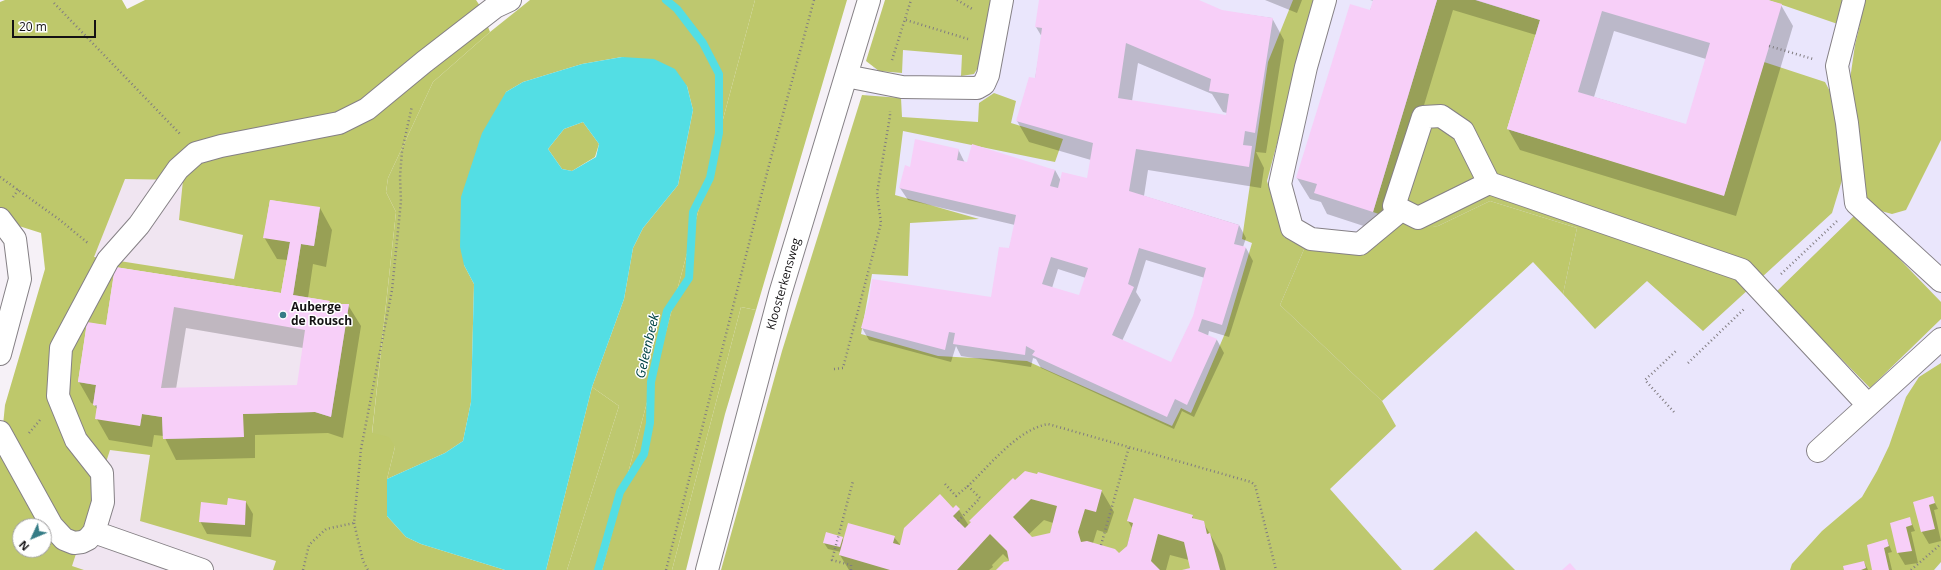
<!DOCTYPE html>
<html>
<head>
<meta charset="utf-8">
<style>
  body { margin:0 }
  #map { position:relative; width:1941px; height:570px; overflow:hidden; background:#f6f1f7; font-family:"Open Sans",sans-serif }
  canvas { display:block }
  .north { position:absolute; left:12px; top:518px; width:40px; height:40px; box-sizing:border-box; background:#fff; border:1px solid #a1a0a1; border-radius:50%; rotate:226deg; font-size:11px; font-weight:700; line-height:16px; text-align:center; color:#141214 }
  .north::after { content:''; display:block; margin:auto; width:14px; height:18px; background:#357c86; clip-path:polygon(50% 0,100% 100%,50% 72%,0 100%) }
  .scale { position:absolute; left:12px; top:20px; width:84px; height:18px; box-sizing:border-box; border:2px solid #141214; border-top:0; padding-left:5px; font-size:12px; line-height:14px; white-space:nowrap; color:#141214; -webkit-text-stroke:3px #fff; paint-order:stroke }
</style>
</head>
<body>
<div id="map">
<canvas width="1941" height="570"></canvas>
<div class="north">N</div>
<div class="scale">20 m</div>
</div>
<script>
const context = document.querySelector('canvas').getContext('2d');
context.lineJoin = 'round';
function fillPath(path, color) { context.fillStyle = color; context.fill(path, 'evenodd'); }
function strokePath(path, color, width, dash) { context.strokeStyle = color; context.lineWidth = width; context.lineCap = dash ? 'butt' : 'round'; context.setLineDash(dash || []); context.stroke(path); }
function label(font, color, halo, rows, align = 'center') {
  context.font = font + ' "Open Sans",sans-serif'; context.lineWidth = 3; context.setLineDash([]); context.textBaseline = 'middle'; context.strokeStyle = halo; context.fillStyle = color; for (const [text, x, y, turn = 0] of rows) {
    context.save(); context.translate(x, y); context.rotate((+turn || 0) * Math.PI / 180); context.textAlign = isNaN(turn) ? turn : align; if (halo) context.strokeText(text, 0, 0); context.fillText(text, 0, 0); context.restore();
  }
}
fillPath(new Path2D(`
  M384 130 335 448 285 570H51L10 545 114 171ZM20 526H44V550H20Z`), '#f0e5f1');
fillPath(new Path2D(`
  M892 0H1941V570H722L853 139Z`), '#eae6fc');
fillPath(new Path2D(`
  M530 0H755L602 570H567L619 406 592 387 624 299 633 248 643 228 678 185 693 110 687 86 622 57 582 64 523 82 506 92 464 265 474 284 471 402 463 441 445 453 387 479 395 447 372 434 396 212 386 192 388 178 433 82 490 32Z
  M885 0H992L979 66 974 74 961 76 962 55 903 50 902 73 879 71 866 61Z
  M1293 0H1315L1267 181 1284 237 1305 247 1280 305 1382 401 1396 426 1330 489 1402 570H721L782 351 862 95 901 98 902 117 978 122 979 103 994 93 1016 101 1011 123 1063 139 1055 162 903 131 895 195 979 219 910 223 908 276 872 274 861 334 938 356 1027 361 1172 426 1181 408 1191 413 1226 331 1252 243 1242 239 1268 62Z
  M1437 0H1475L1540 20 1507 129 1724 195 1764 62 1825 82 1835 101 1846 167 1832 213 1703 331 1647 281 1595 329 1563 294 1577 228 1490 201 1438 226 1422 229 1373 212Z
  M1768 0H1869L1858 31Z
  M741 307 756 310 725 414 686 570H672Z
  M1476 531 1515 570H1433Z`), '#bec86f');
fillPath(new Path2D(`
  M5 0H122L127 9 145 0H476L480 6 490 32 433 82 388 178 386 192 396 212 372 433 389 437 395 447 387 479V516L406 537 421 544 505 570H273L276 561 140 521 150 455 110 450 72 566 84 570H0V456L5 405 45 269 41 233 0 220V2ZM125 179 183 180 179 220 243 235 234 279 94 257ZM270 200 320 208 314 246 301 244 293 295 329 301V303L332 304H349L331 417 315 412 243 414V437L163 439 162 417 142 414 140 426 93 405 96 385 78 382 87 323 106 325 115 267 281 293 290 242 264 237ZM20 526H44V550H20Z
  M755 0H847L756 310 741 307 672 570H602Z
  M1866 0H1941V140L1906 210 1892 214 1870 208 1844 136 1846 107 1855 45Z
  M583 122 599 144 595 157 572 171 562 169 548 149 564 129Z
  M1490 201 1577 228 1563 294 1533 262 1382 401 1280 305 1305 247 1402 222 1422 228 1438 226Z
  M1856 214 1941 302V319L1870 388 1776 292Z
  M1941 363V562L1934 570H1790L1792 564 1822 531 1862 497 1877 471 1889 446 1906 397 1919 377Z
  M592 387 619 406 567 570H546Z`), '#bec86b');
fillPath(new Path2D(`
  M622 57 654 59 675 69 687 86 693 110 678 185 643 228 633 248 624 299 592 387 546 570H505L421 544 406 537 387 516V479L445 453 463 441 471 402 474 284 464 265 460 247 461 197 482 133 506 92 523 82 582 64ZM583 122 599 144 596 157 572 171 562 169 548 149 564 129Z`), '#53dee4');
fillPath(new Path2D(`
  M1040 0H1196L1222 11 1272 18 1284 40 1266 153 1256 152 1264 168 1261 188 1148 170 1144 196 1239 225 1246 238 1243 247 1246 248 1253 261 1229 337 1209 331 1208 336 1217 340 1224 353 1194 417 1182 411 1174 429 1041 368 1036 359 1033 358 1031 367 961 356 956 346 951 362 869 340 862 328 992 298 1009 250 1015 225 908 200 900 188 911 168 958 149 965 163 1055 170 1061 181 1088 179 1091 160 1029 142 1017 121 1035 79 1042 37 1036 27ZM1138 63 1212 94 1223 112 1227 113 1226 117 1132 101ZM1146 260 1205 278 1194 316 1172 364 1122 341 1141 300 1136 292ZM1058 269 1086 278 1080 297 1052 288Z
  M1265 0H1302L1297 13Z
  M1370 0H1764L1781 5 1793 26 1736 216 1520 150 1508 129 1536 35 1453 10 1385 233 1327 214 1321 202 1310 199 1297 178 1374 1ZM1614 31 1706 59 1687 125 1594 97Z
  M320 208 332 230 326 267 313 264 308 298 329 302 331 305H348L361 326 343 438 328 433 255 435V458L176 460 164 436 154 435 152 447 109 440 97 419 98 411 94 404 91 403 79 382 106 327 116 268 282 294 288 260 277 259 264 237ZM186 328 303 348 298 386 176 389Z
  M1015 481 1101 490 1114 512 1107 533 1097 530 1093 543 1119 555 1127 546 1132 528 1128 521 1192 515 1194 520 1203 522 1222 555 1226 570H1184L1191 568 1189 560 1170 555 1166 570H997L1010 561 1003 554 992 565 993 567 989 570H849L840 555 841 552 828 549 824 543 842 538 844 541 894 537 901 546 953 509 959 510 969 526ZM1044 520 1053 523 1050 534 1031 538 1028 535Z
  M1932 497 1938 509 1934 510 1941 541 1929 544 1922 532 1915 502Z
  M246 502 253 514 251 537 207 534 200 521 228 506Z
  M1910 519 1915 531 1911 532 1918 563 1905 565 1898 553 1891 523Z
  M1887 540 1892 552 1888 553 1892 570H1873Z
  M1864 562 1868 570H1845Z`), '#0003');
strokePath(new Path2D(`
  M598 570 620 492 644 454 650 423 651 382 667 311 689 278 693 212 710 178 719 133V74L703 43 677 9 666 0`), '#53dee4', 8);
fillPath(new Path2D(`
  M1039 0H1199L1222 10 1273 18 1255 133 1245 131 1243 145 1252 146 1249 167 1136 149 1129 191 1239 225 1234 244 1246 247 1222 325 1202 319 1198 331 1217 339 1187 405 1175 399 1167 417 1032 355 1035 351 1026 346 1025 355 953 344 955 333 949 332 945 350 861 328 869 300 872 279 991 297 999 247 1009 248 1016 215 899 188 905 165 910 167 915 139 959 149 957 160 967 162 972 144 1055 170 1050 186 1058 188 1062 172 1087 178 1093 143 1016 121 1029 77 1035 78 1042 28 1035 27ZM1126 43 1211 79 1209 91 1229 94 1226 115 1118 98ZM1139 248 1206 268 1193 316 1171 362 1112 335 1134 287 1128 284ZM1051 257 1088 268 1079 295 1042 284Z
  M1373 0H1437L1373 212 1314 193 1317 184 1296 178 1350 4 1370 10Z
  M1476 0H1768L1782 4 1724 196 1507 129 1540 20ZM1602 11 1710 43 1686 124 1578 92Z
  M270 200 320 207 314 246 301 244 293 295 330 301 329 303 332 304H349L331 417 315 412 243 414 244 437 163 439 162 417 142 414 140 426 95 419 97 405H93L96 385 78 382 87 322 106 325 115 267 281 293 290 242 263 238ZM174 307 305 330 297 385 161 388Z
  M1025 471 1037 474 1038 472 1102 490 1096 512 1085 509 1078 532 1081 542 1087 541 1115 549 1119 553 1127 546 1133 523 1127 521 1134 498 1193 515 1192 518 1204 521 1207 534 1210 533 1220 570H1182L1190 568 1184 542 1158 534 1151 561 1160 570H996L1004 562 1009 561 1007 551 990 534 957 570H890L839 555 848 523 895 536 893 543 900 545 904 528 940 494 953 508 956 505 960 509 953 516 965 528 971 522 969 521 1013 478 1015 480ZM1031 499 1057 506 1050 533 1032 537 1013 517Z
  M1933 496 1935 503 1929 505 1935 529 1921 532 1913 502Z
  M228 498 246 501 245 525 199 522 201 502 227 505Z
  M1910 517 1912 525 1906 527 1912 551 1897 553 1890 523Z
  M826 532 843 537 840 547 823 543Z
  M1887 539 1889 546 1884 548 1889 570H1872L1867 545Z
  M1864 561 1866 568 1861 570H1844L1843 566Z
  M1570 563 1576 570H1562Z`), '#f7cff8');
const minor = new Path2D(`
  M1325 0 1306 67 1280 184 1292 228 1311 239 1360 244 1401 210
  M1854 0 1837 66 1847 123 1856 203 1941 281
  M846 76 902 87 977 88 984 84 988 75 1002 0
  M1489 183 1418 218 1394 206 1423 117 1441 116 1463 131 1489 183 1742 270 1868 405
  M0 219 15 239 20 279 0 354
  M0 432 52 526 64 539 74 543 82 542 88 539 94 532 103 502 102 473 76 440 58 396 61 348 108 260 139 225 178 169 196 153 221 146 339 123 367 109 424 62 495 7 510 0
  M1818 451 1941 339
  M94 532 202 570
  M707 570 780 294 869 0`);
strokePath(minor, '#858085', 24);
strokePath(new Path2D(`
  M957 0 974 10
  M54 3 180 134
  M906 20 968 39
  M1769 46 1813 59
  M892 60 911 0
  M0 177 60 220 89 244
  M13 197 19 189
  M1781 274 1838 220
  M1688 363 1744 309
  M834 369 843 368 881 223 877 193 890 116V111
  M1674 412 1645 380 1676 351
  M29 433 40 420
  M945 484 956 496 968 486
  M958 521 980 498 968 486C991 464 1017 430 1048 424L1251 482 1255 485 1276 570
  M354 523 363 561 368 570
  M1101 545 1129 447
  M303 570 309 545 326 529 354 523 361 449 392 290 401 201 400 177 402 151 412 106
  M666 570 768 169 814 0
  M851 570V565L832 560 853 481
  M1911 570 1941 544`), '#807c80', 2.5, [1, 3]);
strokePath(minor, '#fff', 22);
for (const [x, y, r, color] of [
  [283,315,4,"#357c86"]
]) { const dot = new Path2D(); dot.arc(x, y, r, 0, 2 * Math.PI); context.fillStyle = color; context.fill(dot); strokePath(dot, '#fff', 1.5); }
label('12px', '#141214', '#fff', [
  ["Kloosterkensweg",784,284,-74]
]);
label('bold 12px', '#141214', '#fff', [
  ["Auberge",291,308],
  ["de Rousch",291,322]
], 'left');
label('italic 13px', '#004345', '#fff', [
  ["Geleenbeek",648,346,-77]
]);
</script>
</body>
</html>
